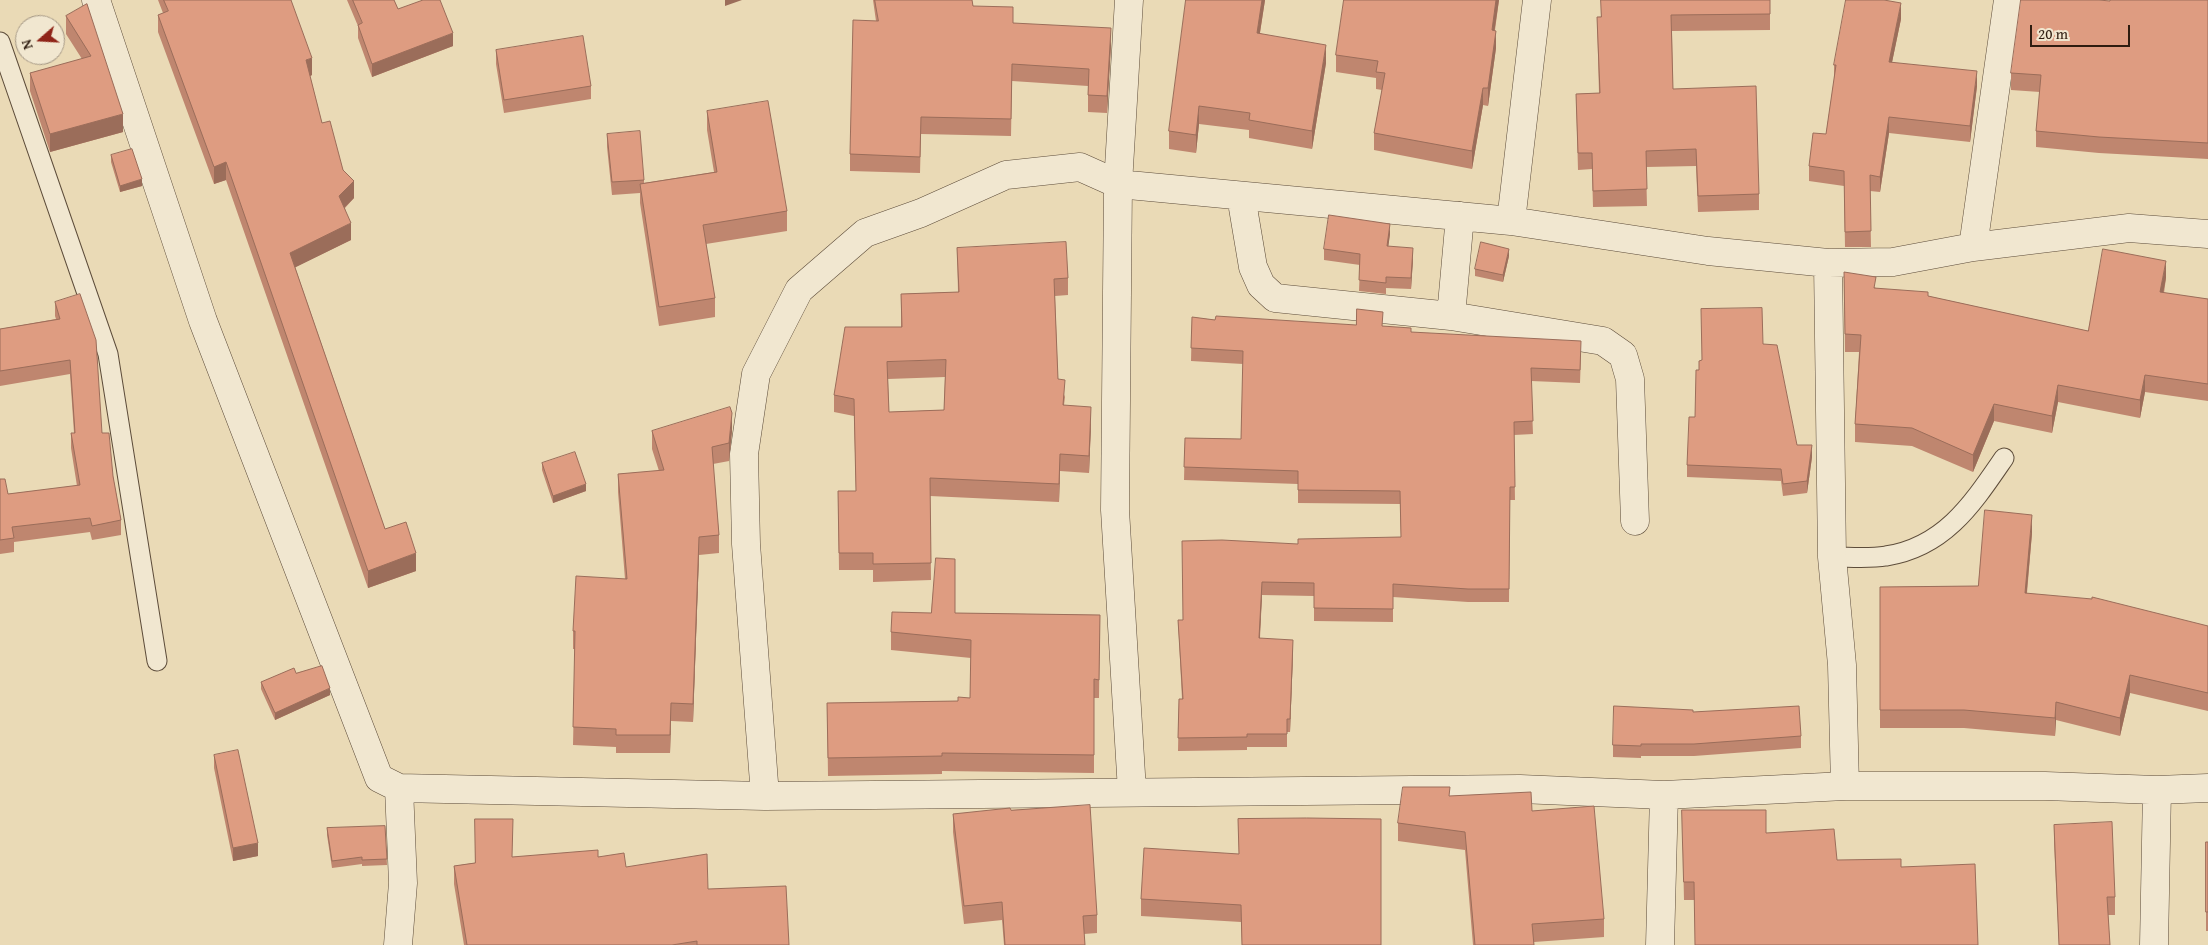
<!DOCTYPE html>
<html>
<head>
<meta charset="utf-8">
<style>
  body { margin:0 }
  #map { position:relative; width:2208px; height:945px; overflow:hidden; background:#eadab6; font-family:"Gentium Book Plus",serif }
  canvas { display:block }
  .north { position:absolute; left:15px; top:15px; width:50px; height:50px; box-sizing:border-box; background:#f1e7d0; border:1px solid #a39683; border-radius:50%; rotate:251deg; font-size:14px; font-weight:700; line-height:20px; text-align:center; color:#2e1c10 }
  .north::after { content:''; display:block; margin:auto; width:18px; height:22px; background:#8f2418; clip-path:polygon(50% 0,100% 100%,50% 72%,0 100%) }
  .scale { position:absolute; left:2030px; top:25px; width:100px; height:22px; box-sizing:border-box; border:2px solid #2e1c10; border-top:0; padding-left:6px; font-size:15px; line-height:18px; white-space:nowrap; color:#2e1c10; -webkit-text-stroke:4px #f1e7d0; paint-order:stroke }
</style>
</head>
<body>
<div id="map">
<canvas width="2208" height="945"></canvas>
<div class="north">N</div>
<div class="scale">20 m</div>
</div>
<script>
const context = document.querySelector('canvas').getContext('2d');
context.lineJoin = 'round';
function strokePath(path, color, width, dash) { context.strokeStyle = color; context.lineWidth = width; context.lineCap = dash ? 'butt' : 'round'; context.setLineDash(dash || []); context.stroke(path); }
function fillPath(path, color) { context.fillStyle = color; context.fill(path, 'evenodd'); }
const lane = new Path2D(`
  M0 42 108 354 157 661
  M1832 557C1849 557 1869 559 1886 556 1945 547 1973 503 2004 458`);
const street = new Path2D(`
  M96 0 203 321 379 778 399 788 765 796 1520 789 1664 795 1845 786H2045L2157 790 2208 788
  M1129 0 1118 184 1115 510 1132 791
  M1241 196 1253 267 1261 285 1275 298 1451 316 1603 341 1623 355 1630 379 1635 521
  M1511 221 1537 0
  M1973 247 2008 0
  M1828 263 1832 557 1842 665 1845 786
  M1451 316 1460 216
  M765 796 746 544 744 454 756 374 799 290 865 233 921 213 1006 175 1080 167 1118 184 1511 221 1708 251 1828 263 1893 262 1973 247 2129 228 2208 234
  M398 945 403 883 399 788
  M1660 945 1664 795
  M2154 945 2157 790`);
strokePath(lane, '#5d4c3a', 21);
strokePath(street, '#5d4c3a', 29);
strokePath(lane, '#f1e7d0', 19);
strokePath(street, '#f1e7d0', 28);
fillPath(new Path2D(`
  M158 0H291L312 75 310 76 322 123 343 170 354 198 345 208 351 240 295 267 385 529 416 571 368 588 226 180 214 184 158 32V15L163 13Z
  M347 0H394L398 9 453 46 372 77 358 38V26Z
  M873 0H972L973 6 1013 23 1111 45 1107 113 1088 112V86L1012 81 1011 136 921 134 920 173 850 171V154L876 21Z
  M1186 0H1265L1260 33 1326 63 1312 149 1249 138V130L1199 124 1196 153 1169 149V131Z
  M1344 0H1499L1495 30 1496 48 1488 106 1483 105 1472 169 1374 150V133L1382 90 1376 89V78L1336 72V55Z
  M1770 0V30L1672 31 1673 89 1759 194V210L1698 212 1696 166 1646 167 1647 206 1593 207 1592 169 1578 170 1576 94 1599 93 1597 17Z
  M2208 0V159L2099 153 2036 147V131L2040 92 2011 90V73L2110 1Z
  M87 4 123 132 50 152 30 91V73L82 59 66 34V16Z
  M1901 19 1892 62 1977 86 1970 142 1889 133 1880 192 1870 191 1871 247H1845L1844 186 1809 181V166L1826 134 1834 80V65Z
  M496 50 591 86V99L504 113 496 64Z
  M707 111 787 211V231L706 244 715 298V317L659 326 640 203V193L612 195 607 147V134L644 180V183L714 172 707 130Z
  M111 155 142 186 120 192 111 162Z
  M1390 234 1388 246 1413 259 1411 289 1386 288V294L1359 291 1360 265 1324 260V249Z
  M957 248 1068 278V295L1055 296 1058 379 1065 397 1064 405 1091 424 1089 473 1060 471 1059 502 930 496 931 580 873 582V570H839L838 491H856L854 416 834 412V395L901 327V294L958 292ZM945 377 944 410 889 412 888 379Z
  M1509 256 1503 282 1475 276V269Z
  M1844 272 1876 288 1928 296 2088 331 2166 278 2164 293 2208 299V401L2145 392 2140 418 2058 402 2052 433 1994 421 1973 472 1912 446 1855 442V424L1859 352H1845Z
  M55 302 102 433 113 476 121 520V535L92 540 90 532 14 542V552L0 554V479L8 494 77 486 71 448V433H74L70 374 0 386V329L56 319 55 316Z
  M1192 317 1215 320 1383 326 1411 332 1581 354 1580 383 1531 381 1533 434 1514 435 1515 500H1510L1509 602H1468L1393 597V622L1314 621V596L1262 595 1260 638 1293 653 1290 732H1287V747H1247V750L1178 751 1179 699H1182L1178 620H1183L1298 544 1401 537 1400 504 1298 503V484L1184 480 1185 438 1241 439 1243 364 1191 361Z
  M1763 344 1797 445 1812 457 1807 493 1783 496 1781 481 1687 477V465L1695 417 1699 370 1702 360Z
  M652 431H732L729 461 713 464 719 535V553L699 555 693 722 671 721 670 753H616V747L573 745 575 649H573V631L625 579 618 492V474L659 471 652 449Z
  M542 463 586 491 553 503 542 470Z
  M2032 533 2027 593 2208 626V711L2130 693 2120 736 2056 720 2055 736 1964 728H1880V587L1978 586Z
  M955 613 1100 615 1099 698H1094V773L942 771V774L828 776 827 703 958 701 970 698 971 658 891 650V632Z
  M296 673 330 695 275 720 261 689V682Z
  M1693 712 1801 736V748L1694 756H1641V758L1613 757V745Z
  M214 755 258 856 233 861 214 768Z
  M1450 796 1532 811 1604 919V937L1534 942V945H1473L1465 850 1398 841V823Z
  M1011 810 1097 915V933L1084 934 1085 945H1004L1002 920 964 924 953 832V814Z
  M1682 810 1766 833 1837 860 1901 867 1694 900H1684Z
  M1238 819 1381 945H1242L1241 922 1141 916V899L1239 854Z
  M2054 825 2115 897V915H2108L2110 945H2059L2054 843Z
  M385 826 387 865 362 866V864L332 868 327 835V828Z
  M2206 842H2208V931H2206Z
  M512 857H598L626 867 708 889 789 945H464L454 884V866Z`), '#bf866f');
fillPath(new Path2D(`
  M725 0H742L725 6Z
  M1262 0H1265L1257 51V33Z
  M1496 0H1499L1492 47V30Z
  M1901 3V19L1889 77V62Z
  M1111 28V45L1107 113V96Z
  M1496 31V48L1488 106V88Z
  M453 33V46L372 77V64Z
  M1326 45V63L1312 149V131Z
  M312 58V75L306 78V60Z
  M1977 71V86L1970 142V126Z
  M1483 88V105L1472 169V151Z
  M1199 106V124L1196 153V135Z
  M123 114V132L50 152V134Z
  M1889 117V133L1880 192V177Z
  M226 162V180L214 184V167Z
  M142 179V186L120 192V186Z
  M354 181V198L339 213V196Z
  M351 223V240L290 270V253Z
  M1390 224V234L1387 257V246Z
  M1413 248V259L1411 289V278Z
  M1509 249V256L1503 282V275Z
  M2166 261V278L2160 309V292Z
  M2145 375V392L2140 418V400Z
  M2058 385V402L2052 433V416Z
  M1994 404V421L1973 472V455Z
  M1091 407V424L1089 473V456Z
  M732 413V431L729 461V443Z
  M1812 445V457L1807 493V481Z
  M1060 454V471L1059 502V484Z
  M586 484V491L553 503V496Z
  M2032 515V533L2025 611V593Z
  M699 537V555L693 722V704Z
  M416 553V571L368 588V571Z
  M1262 582V595L1259 651V638Z
  M1293 640V653L1290 732V719Z
  M2130 675V693L2120 736V718Z
  M330 688V695L275 720V713Z
  M2056 702V720L2055 736V718Z
  M671 703V721L670 753V735Z
  M258 843V856L233 861V848Z`), '#9b6d5a');
const building = new Path2D(`
  M164 0H291L312 58 306 60 322 123 330 121 343 170 354 181 339 196 351 223 290 253 385 529 406 522 416 553 368 571 226 162 214 167 158 15 168 11Z
  M353 0H394L398 9 423 0H440L453 33 372 64 358 25 362 23Z
  M875 0H972L973 6 1013 7V23L1111 28 1107 96 1088 95 1089 69 1012 64 1011 119 921 117 920 157 850 154 853 20 878 21Z
  M1186 0H1262L1257 33 1326 45 1312 131 1249 120 1250 113 1199 106 1196 135 1169 131Z
  M1344 0H1496L1492 30 1496 31 1488 88H1483L1472 151 1374 133 1385 73 1376 72 1378 61 1336 55Z
  M1601 0H1770V14L1671 15 1673 89 1756 86 1759 194 1698 196 1696 149 1646 151 1647 189 1593 191 1592 153H1578L1576 94 1600 93 1597 17H1601Z
  M1846 0H1884L1901 3 1889 62 1977 71 1970 126 1889 117 1880 177 1870 175 1871 231 1845 232 1844 171 1809 166 1813 133 1826 134 1836 65H1834Z
  M2021 0H2099L2110 1V0H2208V143L2099 137 2036 131 2041 75 2011 73Z
  M87 4 123 114 50 134 30 73 91 56 66 16Z
  M583 36 591 86 504 100 496 50Z
  M768 101 787 211 703 225 715 298 659 307 640 184 717 172 707 111Z
  M640 131 644 180 612 182 607 134Z
  M132 149 142 179 120 186 111 155Z
  M1329 215 1390 224 1387 246 1413 248 1411 278 1386 277V283L1359 280 1360 254 1324 249Z
  M1066 242 1068 278 1054 279 1058 379 1065 380 1063 405 1091 407 1089 456 1060 454 1059 484 930 478 931 563 873 564V553H839L838 491H856L854 399 834 395 845 327H902L901 294 959 292 957 248ZM946 360 944 410 889 412 887 362Z
  M1481 242 1509 249 1503 275 1475 269Z
  M2103 249 2166 261 2160 292 2208 299V384L2145 375 2140 400 2058 385 2052 416 1994 404 1973 455 1912 428 1855 424 1861 335 1845 334 1844 272 1876 277 1874 288 1928 292V296L2088 331Z
  M80 294 96 340 102 433H109L113 476 121 520 92 526 90 518 12 527 14 538 0 540V479H5L8 494 80 485 71 433H75L70 360 0 371V329L60 319 55 302Z
  M1762 308 1763 344 1777 345 1797 445H1812L1807 481 1783 484 1781 469 1687 465 1689 417H1695L1696 370H1699V361L1702 360 1701 309Z
  M1357 309 1383 312 1382 326 1411 328V332L1581 341 1580 370 1531 368 1533 421 1514 422 1515 487H1510L1509 589H1468L1393 584V609L1314 608V583L1262 582 1259 638 1293 640 1290 719H1287V734H1247V737L1178 738 1179 699H1183L1178 620H1183L1182 541 1222 540 1298 544V539L1401 537 1400 491 1298 490V471L1184 467 1185 438 1241 439 1243 351 1191 348 1192 317 1215 320 1216 316 1356 325Z
  M730 407 732 413 729 443 712 447 719 535 699 537 693 704 671 703 670 735H616V729L573 727 575 631H573L576 576 627 579 618 474 664 470 652 431Z
  M575 452 586 484 553 496 542 463Z
  M1985 510 2032 515 2025 593 2092 599V597L2208 626V693L2130 675 2120 718 2056 702 2055 718 1964 710H1880V587L1978 586Z
  M936 558 955 559V613L1100 615 1099 680 1094 679V755L942 753V756L828 758 827 703 958 701V697L970 698 971 640 891 632 892 612 931 613Z
  M322 666 330 688 275 713 261 682 294 668 296 673Z
  M1614 706 1693 710V712L1799 706 1801 736 1694 744H1641V746L1613 745Z
  M238 750 258 843 233 848 214 755Z
  M1403 787H1450L1449 796 1531 792 1532 811 1594 806 1604 919 1532 924 1534 945H1475L1465 832 1398 823Z
  M1090 805 1097 915 1083 916 1085 945H1005L1002 902 964 906 953 814 1010 808 1011 810Z
  M1682 810H1766V833L1834 829 1837 860 1901 859V867L1975 864 1978 945H1695L1694 882H1684Z
  M1307 818 1381 819V945H1242L1241 905 1141 899 1144 848 1239 854 1238 819Z
  M475 819H513L512 857 598 850V857L624 853 626 867 707 854 708 889 786 886 789 945H697V941L672 945H467L454 866 475 863Z
  M2112 822 2115 897H2107L2110 945H2059L2054 825Z
  M385 826 387 859 362 860V857L332 861 327 828Z
  M2206 842H2208V912H2206Z`);
fillPath(building, '#de9c81');
strokePath(building, '#9b6d5a', 1);
</script>
</body>
</html>
